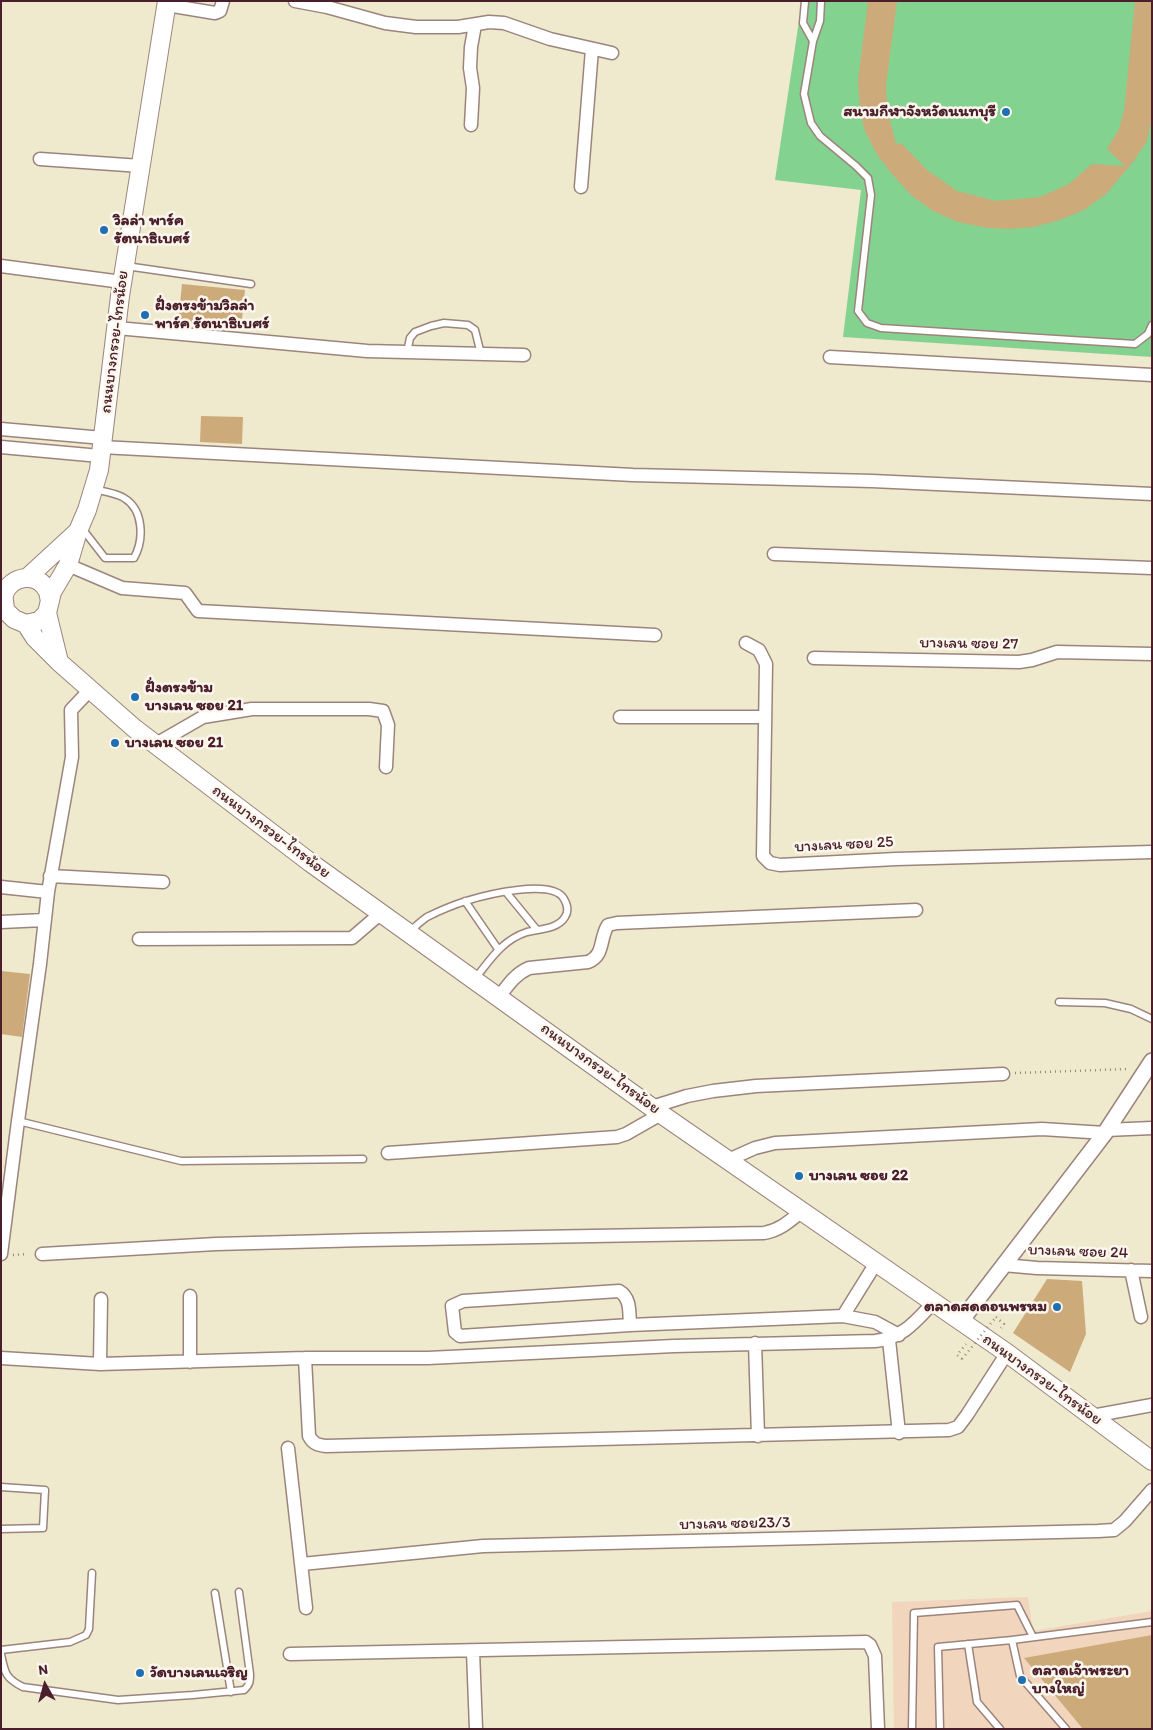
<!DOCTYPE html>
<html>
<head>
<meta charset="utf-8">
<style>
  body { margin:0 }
  #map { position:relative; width:1153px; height:1730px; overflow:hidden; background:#efe9ce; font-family:Itim,sans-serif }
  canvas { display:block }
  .frame { position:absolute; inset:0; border:2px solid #4a1f2b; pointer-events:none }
  .north { position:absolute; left:20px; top:1660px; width:50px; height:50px; -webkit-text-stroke:4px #fbf7ec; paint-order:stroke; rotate:353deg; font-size:14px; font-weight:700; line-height:20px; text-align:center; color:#4a1f2b }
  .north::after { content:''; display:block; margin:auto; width:18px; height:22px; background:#4a1f2b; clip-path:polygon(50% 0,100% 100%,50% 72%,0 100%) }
</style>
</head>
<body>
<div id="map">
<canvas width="1153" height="1730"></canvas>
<div class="frame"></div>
<div class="north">N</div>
</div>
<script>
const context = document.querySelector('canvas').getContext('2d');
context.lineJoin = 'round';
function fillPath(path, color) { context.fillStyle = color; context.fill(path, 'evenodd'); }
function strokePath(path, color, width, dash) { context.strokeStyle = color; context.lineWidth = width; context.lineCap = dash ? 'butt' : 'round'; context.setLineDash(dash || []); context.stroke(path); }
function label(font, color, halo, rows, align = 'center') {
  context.font = font + ' Itim,"Playpen Sans Thai",sans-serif'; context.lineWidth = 5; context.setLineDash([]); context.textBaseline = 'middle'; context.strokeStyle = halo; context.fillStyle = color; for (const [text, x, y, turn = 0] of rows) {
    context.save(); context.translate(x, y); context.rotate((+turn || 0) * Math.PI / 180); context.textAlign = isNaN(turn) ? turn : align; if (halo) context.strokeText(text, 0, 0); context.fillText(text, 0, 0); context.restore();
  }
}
fillPath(new Path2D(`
  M1028 1597 1033 1631 1152 1611V1729H894L892 1602Z`), '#f1d5bd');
fillPath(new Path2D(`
  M802 1H1152V357L843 337 861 190 775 180Z`), '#84d290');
fillPath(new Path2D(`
  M868 1H897L886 85 887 108 896 144 901 143 927 170 957 191 996 201 1040 197 1069 184 1092 164 1125 166 1107 149 1119 129 1124 111 1135 1H1152V117L1147 141 1133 162 1106 194 1084 210 1060 220 1034 227 1011 229 987 228 958 222 933 211 911 195 892 174 876 153 864 129 860 107 858 81Z
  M182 284 245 290 241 329 178 323Z
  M201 416 243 417 242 444 200 442Z
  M1 971 30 974 22 1037 1 1034Z
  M1047 1279 1082 1281 1086 1334 1070 1372 1013 1333Z
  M1152 1635V1729H1083L1024 1658Z`), '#cdaa7a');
const service = new Path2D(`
  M805 1 803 23 813 41
  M821 1 820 21 813 41 804 94 811 123 820 136 856 166 868 178 871 195 858 311 867 323 881 328 1135 344 1148 334 1152 325
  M126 266 251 284
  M407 352 410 338 415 332 431 326 444 323 468 325 475 330 481 354
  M81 527 105 558H134C144 540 144 510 124 498 116 493 104 492 95 489
  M506 892 537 930
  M465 901 498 949
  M409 932C415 927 421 921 427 917 439 911 453 905 466 901 485 895 553 878 564 899 567 904 569 911 565 917 558 929 540 929 527 932 502 940 490 960 474 980
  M1059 1002 1105 1003 1131 1009 1152 1019
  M18 1121 181 1161 363 1159
  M1 1487 45 1490 43 1528 1 1529
  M215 1593 231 1692
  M968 1644 977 1702 1000 1729
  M1 1650 70 1642 86 1635 89 1629 92 1573
  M1 1654C5 1673 5 1678 23 1687L118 1700 193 1695 244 1690C250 1685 250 1681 250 1674L239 1592
  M912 1729 914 1613 1017 1605 1033 1637
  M940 1729 938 1647 1012 1640
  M1066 1729 1020 1676 1012 1640 1152 1622`);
const minor = new Path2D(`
  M295 1 327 7 385 23 416 27H458L489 22 504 23 550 39 612 53
  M167 5 215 13 220 11 223 1
  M471 125 473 88 470 68 471 47 475 25
  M40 159 141 166
  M581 187 592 49
  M1 266 122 282
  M117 328 367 351 524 355
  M830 357 1152 375
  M1 429 103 438
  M1 447 100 456
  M101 447 633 475 872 481 1152 494
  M774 554 1152 568
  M68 565 122 588 185 593 198 611 655 635
  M746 643 759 650 766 664 763 856 770 863 780 865 896 859 1152 852
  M814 658 1019 662 1032 660 1057 652 1152 654
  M620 717H765
  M156 744 203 717 252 709H369L383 711 388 725 386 767
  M50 876 163 882
  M1 887 48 892
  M1 922 44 920
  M139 939 352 938 381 913
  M499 997C508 985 515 974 529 968L588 962C605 955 599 939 608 925L617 923 916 910
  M652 1107 687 1096 713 1091 756 1086 1003 1074
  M1106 1130 1152 1128
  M388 1153 617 1137 626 1134 661 1114
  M728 1160 755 1148 775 1143 1042 1129 1105 1133
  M1 1254 18 1121 40 964 48 892 72 757 71 710 90 690
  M42 1254 216 1244 365 1240 764 1233C780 1230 790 1221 802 1211
  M1003 1265 1037 1268 1152 1271
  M1131 1270 1141 1317
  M190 1296V1362
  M843 1316 876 1263
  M630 1325C629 1312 631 1298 619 1291L463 1301 452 1306 455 1332 460 1336 630 1325 843 1316 875 1322 899 1335
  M889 1340 899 1433
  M755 1343 758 1436
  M1 1358 100 1364 305 1358H428L674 1346 875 1341C903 1338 915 1322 933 1303
  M305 1358 309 1436C313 1444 318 1445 326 1446L949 1430 958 1427 967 1415 1007 1353
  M100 1364 101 1299
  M1092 1416 1152 1405
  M288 1448 306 1608
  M302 1564 483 1546 1098 1531 1114 1530 1125 1521 1152 1490
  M473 1651 476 1729
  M290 1654 866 1642 870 1645 875 1656 878 1729`);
const tertiary = new Path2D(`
  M961 1321 1105 1133 1152 1061`);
const secondary = new Path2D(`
  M28 577 78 531
  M50 601C49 598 49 593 47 590 37 571 11 576 4 594 3 599 5 605 5 610L14 619 26 624 39 621 47 613 52 592 68 565 78 531 87 510 99 470 120 296 167 1
  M47 613 59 662
  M26 624 35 638 59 662 134 728 311 863 661 1114 1007 1353 1152 1461`);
strokePath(service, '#9c847c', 9);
strokePath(minor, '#9c847c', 15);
strokePath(tertiary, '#9c847c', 18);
strokePath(secondary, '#9c847c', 20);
strokePath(new Path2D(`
  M1015 1073 1129 1069
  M13 1255 28 1254
  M996 1317 1004 1324 1001 1328
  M962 1359 957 1355 966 1344`), '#9c847c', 2.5, [1, 4]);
strokePath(service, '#fff', 6);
strokePath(minor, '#fff', 12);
strokePath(tertiary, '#fff', 15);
strokePath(secondary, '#fff', 18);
strokePath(new Path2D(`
  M962 1359 996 1317`), '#9c847c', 2.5, [1, 4]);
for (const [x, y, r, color] of [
  [1006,112,5,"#1f6fb2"],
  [104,230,5,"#1f6fb2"],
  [145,315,5,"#1f6fb2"],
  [135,697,5,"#1f6fb2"],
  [115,743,5,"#1f6fb2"],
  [799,1176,5,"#1f6fb2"],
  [1057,1307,5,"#1f6fb2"],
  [140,1673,5,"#1f6fb2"],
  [1022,1680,5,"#1f6fb2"]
]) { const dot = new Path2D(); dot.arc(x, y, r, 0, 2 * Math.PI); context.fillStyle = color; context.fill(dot); strokePath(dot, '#fbf7ec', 2); }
label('bold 16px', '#4a1f2b', '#fbf7ec', [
  ["สนามกีฬาจังหวัดนนทบุรี",996,112,"right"],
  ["วิลล่า พาร์ค",114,221],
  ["รัตนาธิเบศร์",114,239],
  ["ฝั่งตรงข้ามวิลล่า",155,306],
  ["พาร์ค รัตนาธิเบศร์",155,324],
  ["ฝั่งตรงข้าม",145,688],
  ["บางเลน ซอย 21",145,706],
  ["บางเลน ซอย 21",125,743],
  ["บางเลน ซอย 22",809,1176],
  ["ตลาดสดดอนพรหม",1047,1307,"right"],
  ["ตลาดเจ้าพระยา",1032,1671],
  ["บางใหญ่",1032,1689],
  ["วัดบางเลนเจริญ",150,1673]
], 'left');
label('16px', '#4a1f2b', '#fbf7ec', [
  ["ถนนบางกรวย-ไทรน้อย",115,342,-83],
  ["บางเลน ซอย 27",969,644,1],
  ["ถนนบางกรวย-ไทรน้อย",271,832,37],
  ["บางเลน ซอย 25",844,845,-3],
  ["ถนนบางกรวย-ไทรน้อย",600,1069,36],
  ["บางเลน ซอย 24",1078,1252,2],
  ["ถนนบางกรวย-ไทรน้อย",1042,1380,36],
  ["บางเลน ซอย23/3",735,1524,-1]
]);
</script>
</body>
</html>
